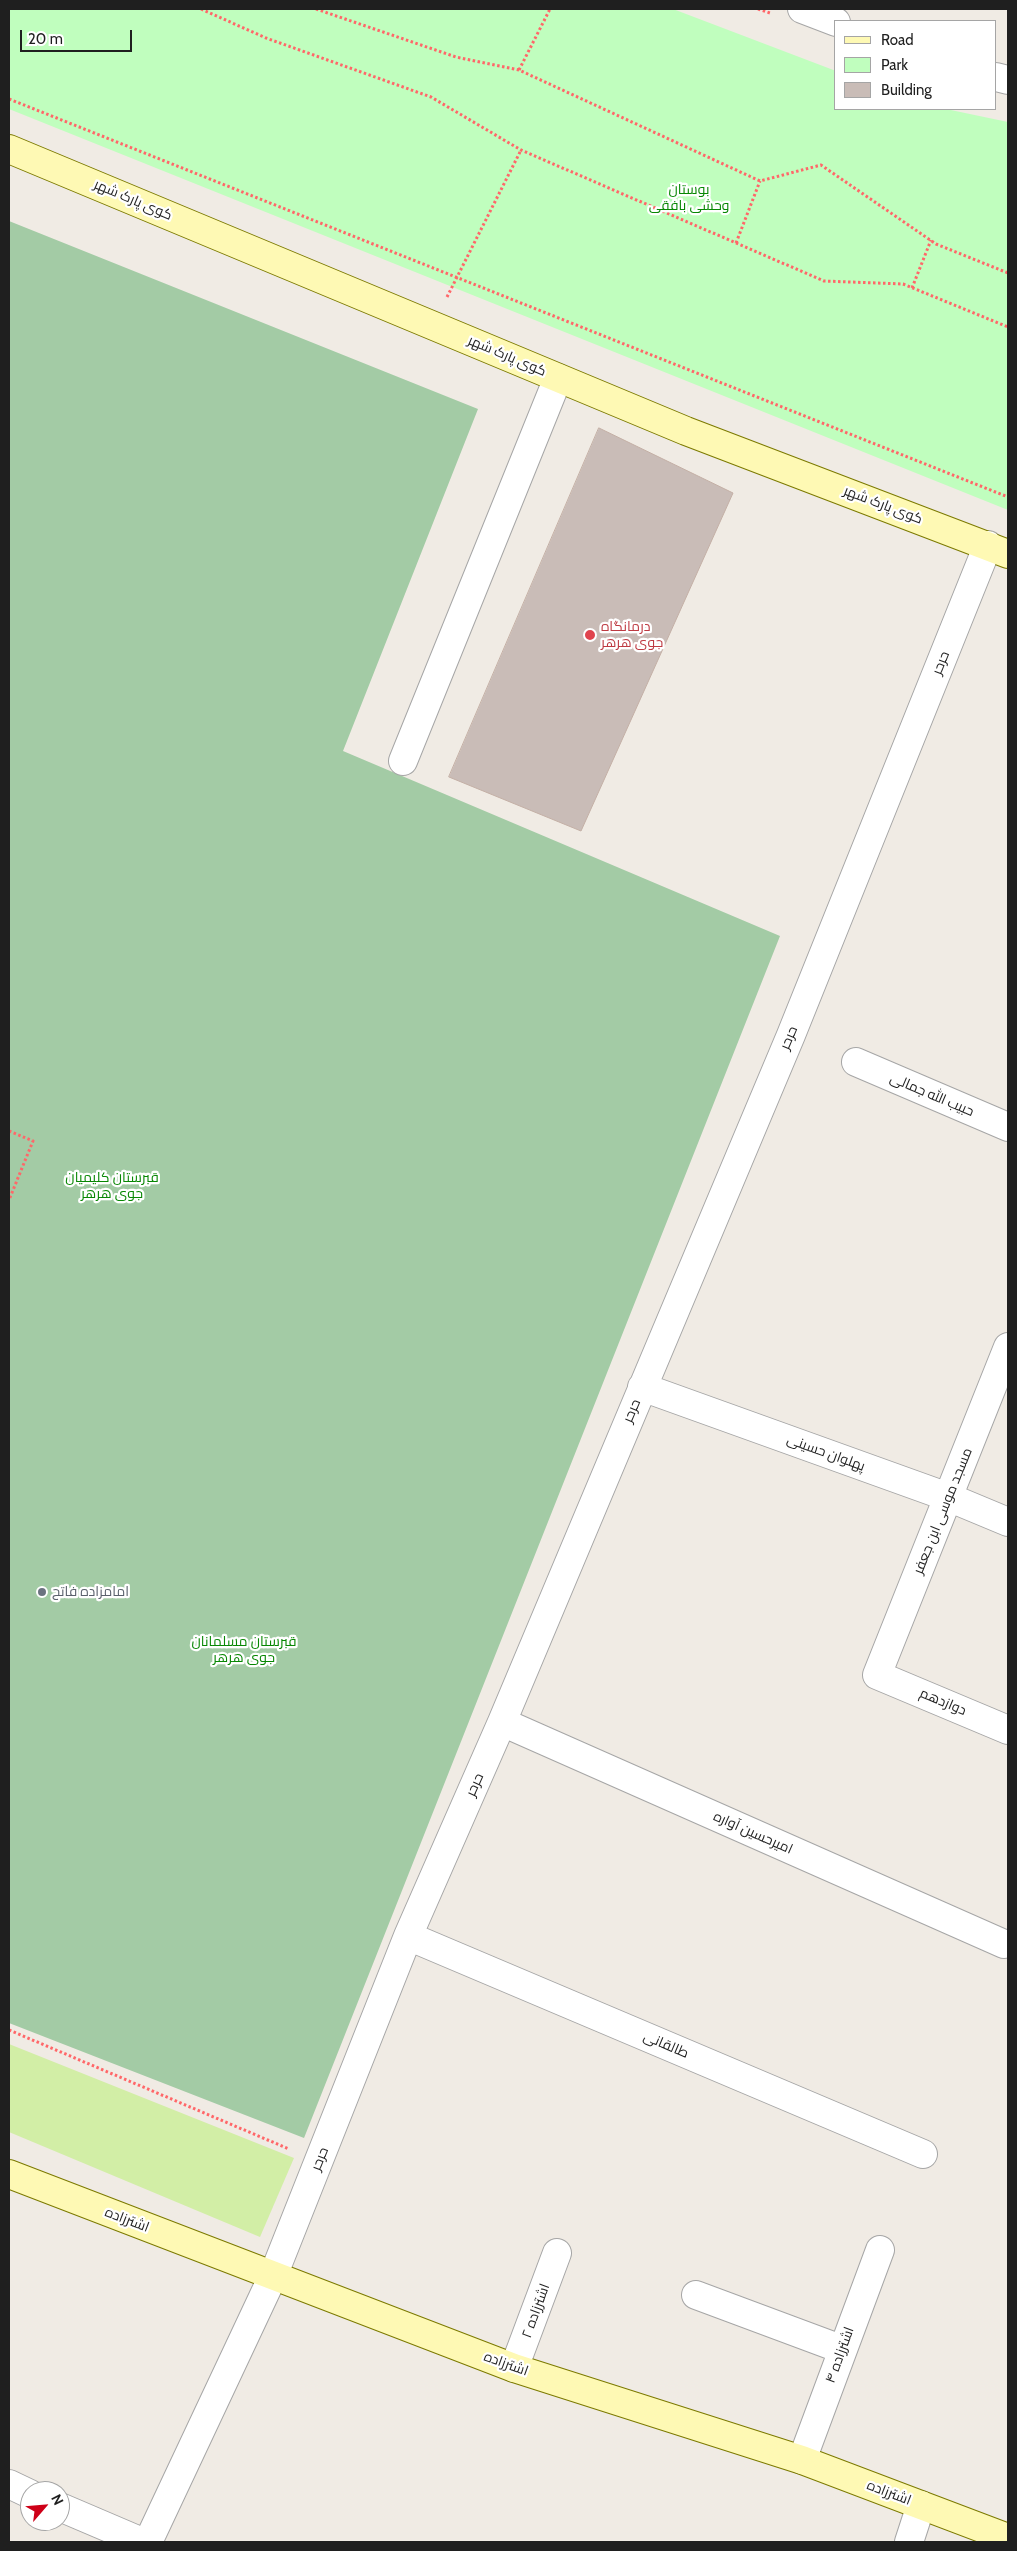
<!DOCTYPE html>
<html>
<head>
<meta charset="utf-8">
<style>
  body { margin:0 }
  #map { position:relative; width:1017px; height:2551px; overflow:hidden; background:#f0ebe4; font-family:Cabin,sans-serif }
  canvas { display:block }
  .frame { position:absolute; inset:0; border:10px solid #1f1f1f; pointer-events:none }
  .legend { position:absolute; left:834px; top:20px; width:162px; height:90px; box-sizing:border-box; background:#fff; border:1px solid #a5a5a5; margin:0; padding:6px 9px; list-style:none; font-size:15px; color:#1f1f1f }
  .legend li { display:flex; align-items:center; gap:10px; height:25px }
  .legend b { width:25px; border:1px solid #a5a5a5 }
  .north { position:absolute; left:20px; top:2481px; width:50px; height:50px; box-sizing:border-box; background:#fff; border:1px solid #a5a5a5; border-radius:50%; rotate:63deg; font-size:14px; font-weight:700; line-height:20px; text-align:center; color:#1f1f1f }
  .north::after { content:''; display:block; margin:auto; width:18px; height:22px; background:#ce0018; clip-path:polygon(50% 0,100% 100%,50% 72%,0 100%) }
  .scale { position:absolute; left:20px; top:30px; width:112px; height:22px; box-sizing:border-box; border:2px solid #1f1f1f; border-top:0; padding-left:6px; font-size:15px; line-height:18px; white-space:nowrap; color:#1f1f1f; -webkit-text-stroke:4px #fff; paint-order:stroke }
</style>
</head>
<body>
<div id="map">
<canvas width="1017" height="2551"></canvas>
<div class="frame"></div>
<ul class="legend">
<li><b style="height:6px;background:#fef9b4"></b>Road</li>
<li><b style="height:14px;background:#c0febe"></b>Park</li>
<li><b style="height:14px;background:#c9bcb7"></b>Building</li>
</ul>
<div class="north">N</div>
<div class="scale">20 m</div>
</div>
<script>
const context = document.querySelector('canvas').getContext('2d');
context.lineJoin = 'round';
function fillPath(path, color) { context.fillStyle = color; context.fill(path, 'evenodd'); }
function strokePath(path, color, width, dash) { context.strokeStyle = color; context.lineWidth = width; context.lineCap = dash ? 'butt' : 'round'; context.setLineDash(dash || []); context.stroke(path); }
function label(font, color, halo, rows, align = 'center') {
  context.font = font + ' Cabin,Cairo,sans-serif'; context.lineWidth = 4.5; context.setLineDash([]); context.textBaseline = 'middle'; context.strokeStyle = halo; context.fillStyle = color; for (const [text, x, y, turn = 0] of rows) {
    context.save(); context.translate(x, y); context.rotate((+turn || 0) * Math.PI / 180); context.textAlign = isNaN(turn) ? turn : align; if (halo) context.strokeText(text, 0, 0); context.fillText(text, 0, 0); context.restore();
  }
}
fillPath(new Path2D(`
  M9 2044 294 2158 260 2237 9 2132Z`), '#d2eea6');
fillPath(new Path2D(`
  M9 221 478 409 343 751 780 936 304 2138 9 2023Z`), '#a3cba5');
fillPath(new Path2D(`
  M9 9H673L836 71V109H946L1008 122V510L9 109Z`), '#c0febe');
const building = new Path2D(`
  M599 428 733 493 581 831 449 777Z`);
fillPath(building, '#c9bcb7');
strokePath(building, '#c3afa5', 1);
const street = new Path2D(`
  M802 9 836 22
  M996 77 1008 80
  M403 761 558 378
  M856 1062 1008 1127
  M1008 1347 877 1675 1008 1730
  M642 1387 948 1497 1008 1522
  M502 1722 1004 1944
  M408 1936 923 2154
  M696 2295 841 2349
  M514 2368 557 2253
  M802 2460 880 2250
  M9 2484 30 2494
  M60 2507 142 2542
  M148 2542 273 2276 408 1936 502 1722 791 1035 988 545
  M909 2542 921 2505`);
const secondary = new Path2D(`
  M9 149 686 431 1008 554
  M9 2174 514 2368 802 2460 1008 2538`);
strokePath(street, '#a6a6a6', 30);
strokePath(secondary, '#7c7a00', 30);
strokePath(new Path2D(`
  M201 9 266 38 431 97 521 150 824 281 903 284 1008 327
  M316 9 456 57 519 70 760 181 821 165 936 244 1008 273
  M758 9 770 13
  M519 70 550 9
  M9 99 1008 497
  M736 243 760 181
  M912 288 931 240
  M447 297 521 150
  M9 1131 33 1141 9 1200
  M9 2030 289 2149`), '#ff6769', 3, [2.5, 2.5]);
strokePath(street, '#fff', 28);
strokePath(secondary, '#fef9b4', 28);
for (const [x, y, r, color] of [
  [590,635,6,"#e0444e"],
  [42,1592,5,"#6b7280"]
]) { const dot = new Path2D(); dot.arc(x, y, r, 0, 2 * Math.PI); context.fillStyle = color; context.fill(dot); strokePath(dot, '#fff', 2); }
label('14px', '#078703', '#fff', [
  ["بوستان",689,190],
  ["وحشی بافقی",689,206],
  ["قبرستان کلیمیان",112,1178],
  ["جوی هرهر",112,1194],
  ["قبرستان مسلمانان",244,1642],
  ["جوی هرهر",244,1658]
]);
label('14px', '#1f1f1f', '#fff', [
  ["کوی پارک شهر",133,200,23],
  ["کوی پارک شهر",507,356,23],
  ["کوی پارک شهر",883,505,21],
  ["حرحر",941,663,-68],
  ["حرحر",789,1038,-67],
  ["حبیب الله جمالی",932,1095,23],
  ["حرحر",632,1411,-67],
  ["پهلوان حسینی",826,1453,20],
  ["مسجد موسی ابن جعفر",943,1511,-68],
  ["دوازدهم",943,1702,23],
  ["حرحر",475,1785,-66],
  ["امیرحسین آواره",753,1833,24],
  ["طالقانی",666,2045,23],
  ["حرحر",320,2159,-68],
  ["اشترزاده",127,2220,21],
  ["اشترزاده ۲",536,2311,-70],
  ["اشترزاده ۴",840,2355,-70],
  ["اشترزاده",506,2364,20],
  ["اشترزاده",889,2493,21]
]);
label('14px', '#be3a42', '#fff', [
  ["درمانگاه",601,627],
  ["جوی هرهر",601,643]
], 'left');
label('14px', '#5b616d', '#fff', [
  ["امامزاده فاتح",52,1592]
], 'left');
</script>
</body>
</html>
